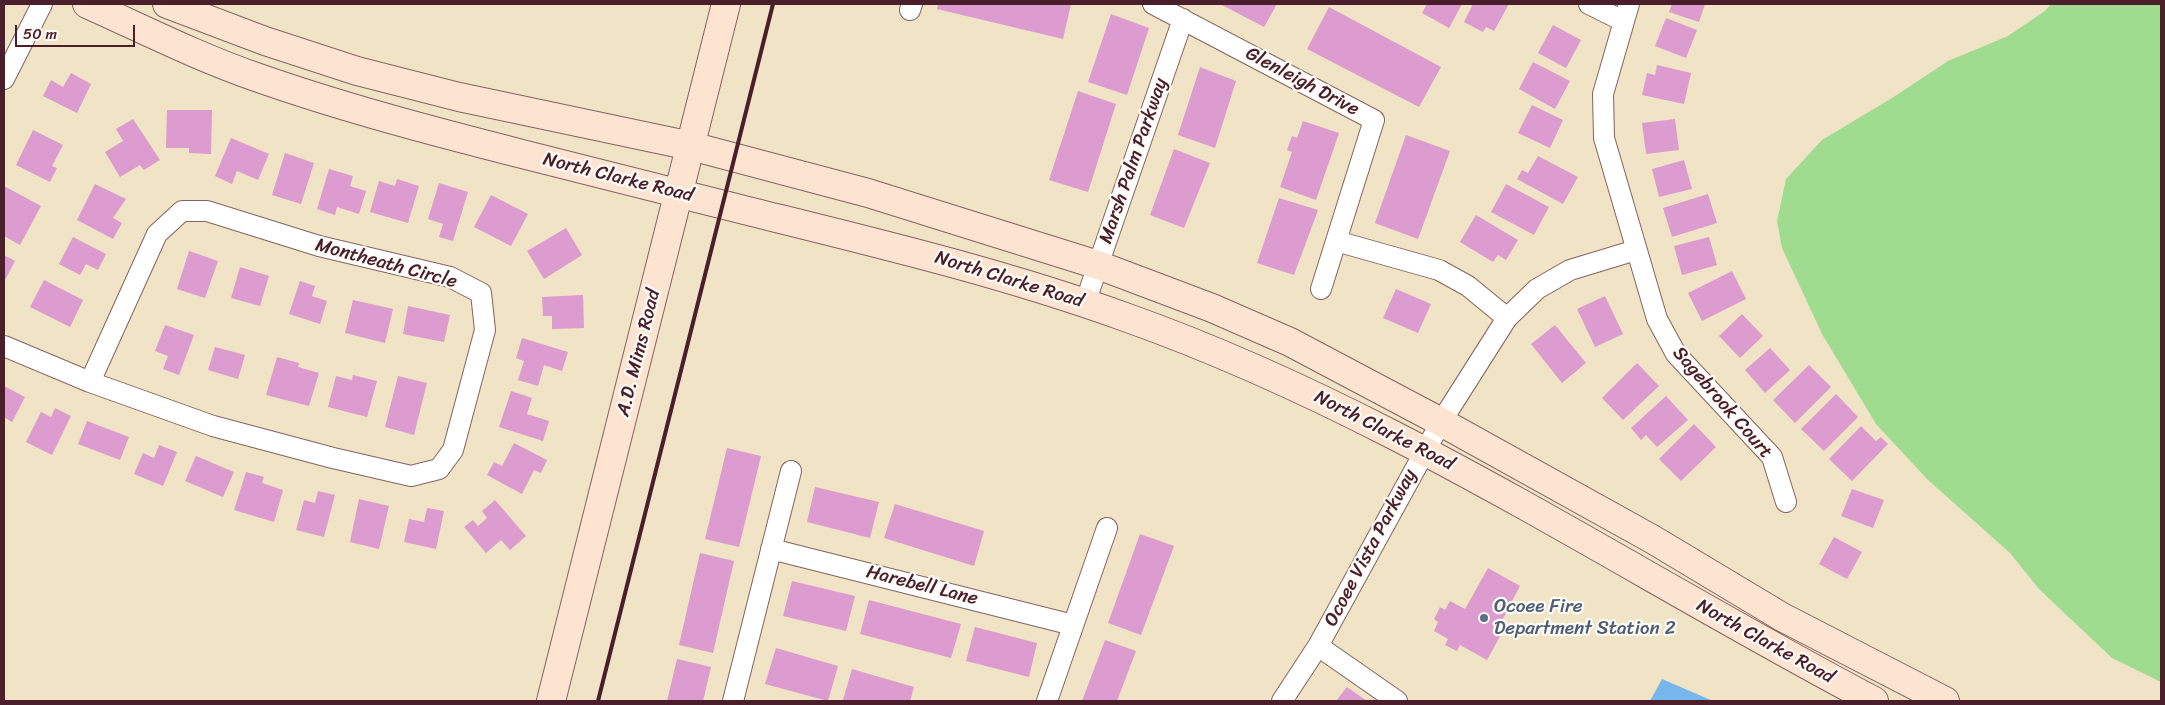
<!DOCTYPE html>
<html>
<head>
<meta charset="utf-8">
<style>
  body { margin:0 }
  #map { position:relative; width:2165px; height:705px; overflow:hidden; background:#f0e3c6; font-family:Sriracha,sans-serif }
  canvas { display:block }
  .frame { position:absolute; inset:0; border:5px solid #4a1f2b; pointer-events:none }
  .scale { position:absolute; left:15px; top:25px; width:120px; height:22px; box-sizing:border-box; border:2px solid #4a1f2b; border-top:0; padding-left:6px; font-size:15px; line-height:18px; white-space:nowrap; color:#4a1f2b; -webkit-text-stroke:4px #fdfcf7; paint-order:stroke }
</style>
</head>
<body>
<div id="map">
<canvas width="2165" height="705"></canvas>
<div class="frame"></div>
<div class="scale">50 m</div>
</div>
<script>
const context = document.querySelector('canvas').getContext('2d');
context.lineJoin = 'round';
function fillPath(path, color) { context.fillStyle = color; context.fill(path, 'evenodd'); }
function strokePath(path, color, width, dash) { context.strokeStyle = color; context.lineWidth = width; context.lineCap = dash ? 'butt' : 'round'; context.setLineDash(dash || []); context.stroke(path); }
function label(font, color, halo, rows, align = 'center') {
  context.font = font + ' Sriracha,sans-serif'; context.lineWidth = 4.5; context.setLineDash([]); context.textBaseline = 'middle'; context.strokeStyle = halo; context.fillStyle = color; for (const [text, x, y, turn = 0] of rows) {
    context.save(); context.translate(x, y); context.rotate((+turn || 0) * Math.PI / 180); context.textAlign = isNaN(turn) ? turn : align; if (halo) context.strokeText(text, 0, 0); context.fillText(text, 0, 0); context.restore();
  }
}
fillPath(new Path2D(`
  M2051 4H2161V682L2112 658 2039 589 2010 553 1927 479 1876 424 1822 334 1782 248 1777 221 1786 179 1822 140 1892 98 1948 61 2008 36 2045 11Z`), '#9fdc90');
fillPath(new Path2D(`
  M1662 679 1713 701H1650Z`), '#78b7eb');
fillPath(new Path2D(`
  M938 4H1071L1063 39 937 9Z
  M1220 4H1277L1264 27Z
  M1427 4H1462L1449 28 1422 13Z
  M1473 4H1509L1494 31 1486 27 1483 32 1464 22Z
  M1672 4H1705L1699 22 1669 12Z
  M1329 7 1441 67 1419 107 1307 49Z
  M1111 14 1149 28 1127 95 1088 82Z
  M1666 18 1697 30 1686 58 1655 46Z
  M1553 25 1581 40 1566 68 1538 53Z
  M1533 62 1570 81 1555 109 1519 89Z
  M1657 65 1691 73 1684 104 1642 95 1647 73 1655 75Z
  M1200 67 1236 81 1215 148 1178 135Z
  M71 73 91 84 77 113 43 96 51 80 63 87Z
  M1078 91 1116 104 1088 192 1049 180Z
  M1532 105 1563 120 1550 148 1518 133Z
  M167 110H212L211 154 189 153V148H166Z
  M133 119 160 160 144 170 140 165 120 177 105 152 123 141 116 129Z
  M1675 119 1679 150 1646 154 1642 123Z
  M1303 121 1339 133 1316 200 1280 187 1292 152 1287 150 1292 136 1297 138Z
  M33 130 63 145 52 166 57 168 50 182 16 165Z
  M1406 135 1450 151 1418 239 1375 223Z
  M231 138 269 154 258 180 237 171 232 184 215 176Z
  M1174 149 1210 163 1184 228 1150 215Z
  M285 153 314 163 301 204 272 195Z
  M1538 156 1578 177 1563 204 1517 179 1522 170 1528 173Z
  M1684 160 1692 189 1659 197 1652 169Z
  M329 169 353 176 350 186 366 191 359 214 337 207 335 215 317 209Z
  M397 179 419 186 408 223 370 212 379 181 395 186Z
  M439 183 468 192 453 241 439 237 443 224 428 219Z
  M95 184 126 199 113 218 122 223 113 239 77 220Z
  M1506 184 1549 207 1534 235 1491 212Z
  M4 186 41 206 20 245 4 236Z
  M1708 194 1717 223 1672 237 1663 208Z
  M491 195 528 214 511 246 474 227Z
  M1279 198 1318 210 1294 275 1257 263Z
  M1476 215 1518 240 1506 260 1498 255 1493 262 1460 242Z
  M566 228 582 255 544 279 527 251Z
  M73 237 106 254 98 270 86 264 80 275 59 264Z
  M1709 237 1717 265 1682 275 1674 246Z
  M189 251 218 261 205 298 177 289Z
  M4 255 15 261 4 282Z
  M240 267 269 276 260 306 231 298Z
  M1732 271 1746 299 1702 321 1688 293Z
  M44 280 83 300 70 327 30 307Z
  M300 281 315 286 312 296 327 301 320 324 289 314Z
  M1396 289 1431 304 1418 333 1383 318Z
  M583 295 584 328 552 329V316H543L542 297Z
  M1605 296 1623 334 1595 347 1577 309Z
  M353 300 393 309 385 343 345 333Z
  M408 306 450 315 444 342 403 334Z
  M1742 314 1763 336 1740 358 1719 336Z
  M165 325 194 335 179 375 163 369 168 356 155 351Z
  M1555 325 1586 363 1562 383 1531 344Z
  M522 338 568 352 562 371 544 365 538 386 518 380 524 361 516 358Z
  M215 347 245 355 238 379 208 370Z
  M1770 348 1790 370 1765 393 1745 370Z
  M277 357 299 363 298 367 319 373 309 406 266 395Z
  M1637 363 1659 386 1623 420 1602 398Z
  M1809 365 1831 387 1795 423 1773 400Z
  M353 375 377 381 367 417 328 407 336 376 352 380Z
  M398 376 427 383 414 435 385 427Z
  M4 386 25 397 12 422 4 417Z
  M511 391 532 398 527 414 549 421 543 441 499 427Z
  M1836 394 1858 417 1824 451 1801 429Z
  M1666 396 1688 420 1657 447 1646 435 1641 440 1631 428Z
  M55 408 71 416 52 455 26 442 41 412 51 417Z
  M87 421 129 437 120 460 78 444Z
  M1694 424 1716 447 1681 481 1659 459Z
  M1861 426 1876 441 1881 437 1888 444 1852 481 1829 459Z
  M514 443 547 460 541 473 534 470 522 494 487 475 494 462 502 466Z
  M159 445 177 452 163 486 134 474 143 453 154 458Z
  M727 448 761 456 739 547 705 539Z
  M196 456 234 472 223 497 185 481Z
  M246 472 264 477 262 483 283 490 274 522 234 510Z
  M815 487 879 502 870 538 807 522Z
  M1852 489 1884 500 1873 528 1841 516Z
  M318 491 335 495 324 537 296 530 304 500 315 503Z
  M359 499 389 506 379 549 350 542Z
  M495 500 526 536 510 550 501 540 486 553 464 527 473 520 478 526 487 518 482 511Z
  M895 504 984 531 974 566 884 538Z
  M427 508 444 511 436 549 404 542 409 519 424 522Z
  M1140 534 1174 546 1141 635 1108 623Z
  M1834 537 1862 552 1847 579 1819 564Z
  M700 553 734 561 713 653 679 645Z
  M1488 568 1520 586 1498 628 1503 631 1487 660 1460 645 1457 651 1445 645 1448 639 1434 631 1438 622 1434 619 1440 607 1445 610 1450 601 1465 609Z
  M792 581 855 596 846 631 783 616Z
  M869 600 961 624 951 658 860 634Z
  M975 627 1037 643 1029 677 966 661Z
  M1105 640 1136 651 1117 701H1082Z
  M776 648 838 666 828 701 765 684Z
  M677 659 711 667 703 701H667Z
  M852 669 914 687 910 701 843 700Z
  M1347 687 1367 701H1336Z`), '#dc9ccf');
const street = new Path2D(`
  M1153 4 1374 120 1321 289
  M1589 4 1623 21
  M1629 4 1603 94 1604 138 1657 319 1676 354 1772 457 1786 502
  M910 10 912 4
  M4 79 42 4
  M1336 241 1439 270 1468 286 1507 318
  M1085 303 1183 19
  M4 346 90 382 213 426 333 458 411 476 439 469 453 450 485 330 481 293 450 277 319 246 207 211H182L157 234 90 382
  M771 549 1073 625
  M1318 646 1397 701
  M733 701 791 471
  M1047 701 1107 528
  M1282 701 1318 646 1441 422 1507 318 1537 289 1570 270 1636 250`);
const secondary = new Path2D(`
  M87 4C143 29 198 57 256 77 344 108 436 132 526 155 601 174 676 193 752 212 877 243 1003 273 1125 317 1391 411 1625 570 1874 701
  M167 4 265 41 357 71 459 97 691 146 868 193 1098 265 1212 308 1290 342 1441 422 1652 539 1782 617 1945 701
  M551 701 726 4`);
strokePath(street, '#846461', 22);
strokePath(secondary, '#846461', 30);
strokePath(street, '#fff', 20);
strokePath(secondary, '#fde4d1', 28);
strokePath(new Path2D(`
  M598 701 773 4`), '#4a1f2b', 4);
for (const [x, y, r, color] of [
  [1484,618,5,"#5c6f8a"]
]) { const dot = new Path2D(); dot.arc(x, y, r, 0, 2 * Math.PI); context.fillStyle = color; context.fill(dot); strokePath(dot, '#fdfcf7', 2); }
label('19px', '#4a1f2b', '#fdfcf7', [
  ["Glenleigh Drive",1302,82,28],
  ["Marsh Palm Parkway",1134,161,-71],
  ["North Clarke Road",618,178,14],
  ["Montheath Circle",386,264,15],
  ["North Clarke Road",1009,280,17],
  ["A.D. Mims Road",639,353,-76],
  ["Sagebrook Court",1722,403,49],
  ["North Clarke Road",1384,431,27],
  ["Ocoee Vista Parkway",1371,548,-62],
  ["Harebell Lane",922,586,14],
  ["North Clarke Road",1765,642,29]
]);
label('19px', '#4e5e75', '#fdfcf7', [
  ["Ocoee Fire",1494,607],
  ["Department Station 2",1494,629]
], 'left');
</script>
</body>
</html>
